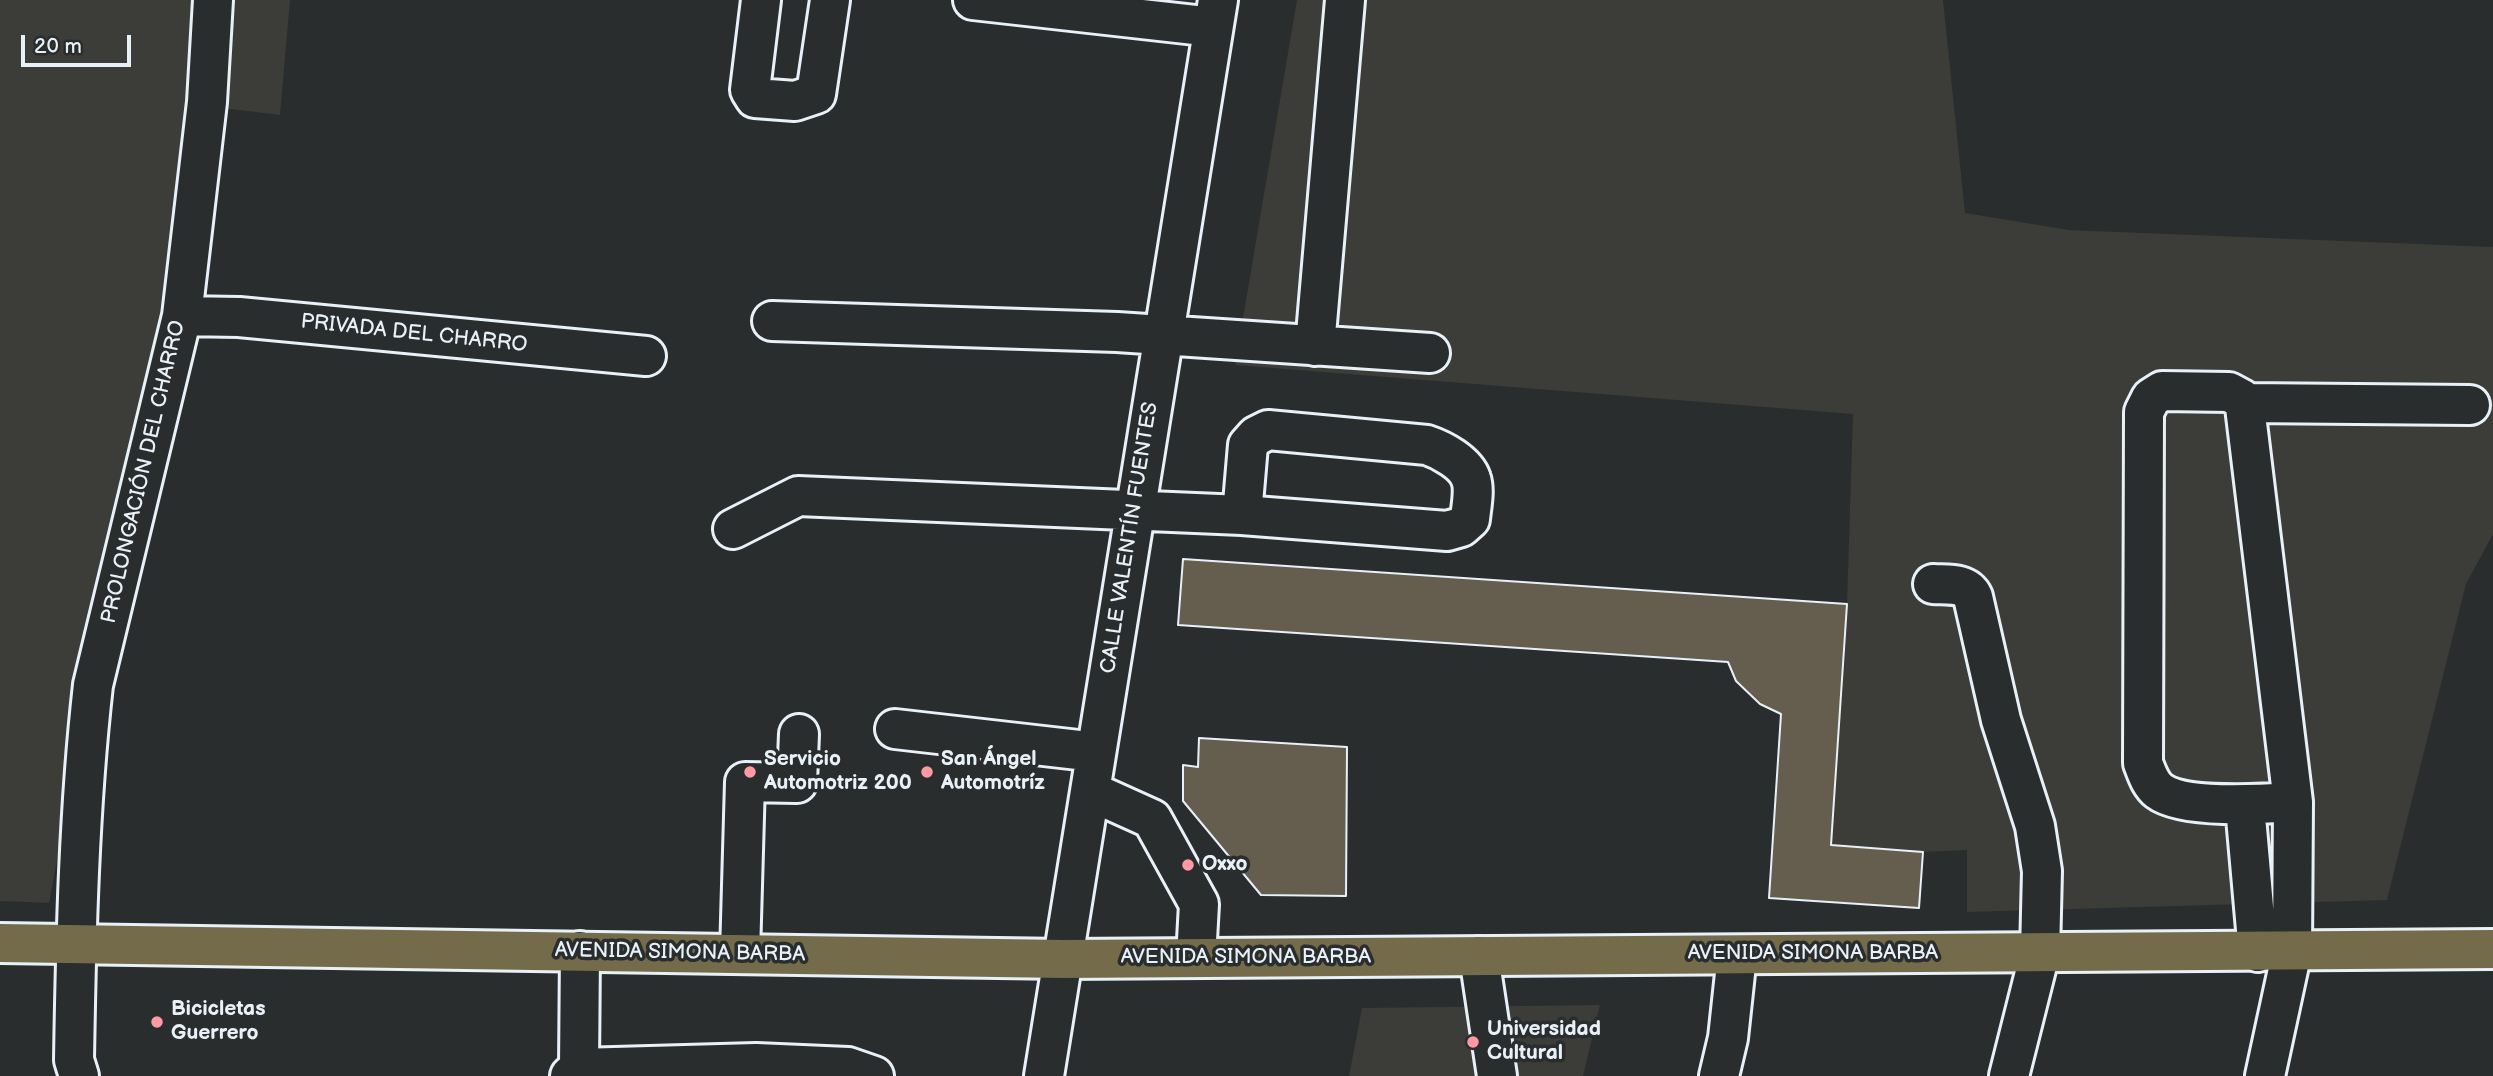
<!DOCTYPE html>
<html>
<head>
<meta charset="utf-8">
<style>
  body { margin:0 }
  #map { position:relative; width:2493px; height:1076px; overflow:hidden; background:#2a2d2e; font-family:"Balsamiq Sans",sans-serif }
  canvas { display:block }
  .scale { position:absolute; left:21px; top:35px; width:110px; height:32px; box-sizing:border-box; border:4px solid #e8f1f8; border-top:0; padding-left:9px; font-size:21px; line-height:24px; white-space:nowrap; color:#e8f1f8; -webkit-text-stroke:5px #2a2d2e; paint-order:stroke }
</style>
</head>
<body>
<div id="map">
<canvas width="2493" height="1076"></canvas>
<div class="scale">20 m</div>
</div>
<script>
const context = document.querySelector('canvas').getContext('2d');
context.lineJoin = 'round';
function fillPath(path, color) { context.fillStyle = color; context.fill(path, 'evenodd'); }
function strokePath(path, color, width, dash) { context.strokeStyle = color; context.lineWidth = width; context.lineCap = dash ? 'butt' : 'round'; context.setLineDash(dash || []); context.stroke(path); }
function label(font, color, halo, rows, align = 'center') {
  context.font = font + ' "Balsamiq Sans",sans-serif'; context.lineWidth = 7; context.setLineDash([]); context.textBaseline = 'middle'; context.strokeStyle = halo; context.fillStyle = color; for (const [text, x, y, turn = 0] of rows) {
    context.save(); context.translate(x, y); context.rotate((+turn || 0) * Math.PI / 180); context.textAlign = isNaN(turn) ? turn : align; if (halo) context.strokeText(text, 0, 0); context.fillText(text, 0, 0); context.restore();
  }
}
fillPath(new Path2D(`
  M0 0H290L280 115 190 104 170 367 111 575 49 903 0 901Z
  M1297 0H1943L1965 213 2069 230 2493 247V534L2466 584 2387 900 1967 912V850L1923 852 1831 845 1847 604 1853 414 1235 365Z
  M1600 1005 1583 1076H1349L1362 1008Z`), '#3c3c38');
const building = new Path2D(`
  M1183 559 1847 604 1831 845 1923 852 1919 908 1769 898 1781 714 1760 704 1736 681 1728 662 1178 625Z
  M1199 738 1347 747 1346 896 1261 895 1183 801V765L1198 767Z`);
fillPath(building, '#655e4e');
strokePath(building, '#e8f1f8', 2);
const minor = new Path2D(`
  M761 0 750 90 755 98 795 101 816 94 830 0
  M973 0 1213 27
  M182 316 239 317 646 356
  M772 321 1117 332 1430 353
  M1315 346 1345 0
  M2244 403 2470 405
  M733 529 798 496 1242 515 1447 531 1461 527 1470 519C1471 508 1475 490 1471 479 1466 463 1442 450 1427 445L1268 430 1256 436 1248 445 1242 515
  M1933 584C1947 585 1966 582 1973 597L2001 720 2035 826 2042 871 2040 953 2009 1076
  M895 729 1096 752
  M1090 791 1152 819 1199 904 1196 958
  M2245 806 2258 952
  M740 954 745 782 797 783 799 734
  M1479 956 1497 1076
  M579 1068 756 1063 848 1067 874 1076
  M79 1076 74 1060C76 935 79 809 93 685L182 316 207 102 213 0
  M570 1076 579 1068 580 951
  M1044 1076 1218 0
  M1719 1076 1728 1038 1737 955
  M2265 1076 2292 951 2293 802 2245 407 2242 399 2229 392 2162 391 2151 398 2144 412 2143 763C2147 773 2150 784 2159 791 2183 809 2263 804 2293 802`);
const major = new Path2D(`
  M0 943 1064 959 2493 949`);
strokePath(minor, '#e8f1f8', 44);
strokePath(major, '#e8f1f8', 44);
strokePath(minor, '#2a2d2e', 38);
strokePath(major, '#746b4b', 38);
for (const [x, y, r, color] of [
  [750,772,7,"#ff9aa2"],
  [927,772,7,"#ff9aa2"],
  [1188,865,7,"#ff9aa2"],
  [157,1022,7,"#ff9aa2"],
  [1473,1042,7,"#ff9aa2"]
]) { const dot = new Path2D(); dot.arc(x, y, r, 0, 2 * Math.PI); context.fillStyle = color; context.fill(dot); strokePath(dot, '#2a2d2e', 2.5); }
label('21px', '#e8f1f8', '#2a2d2e', [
  ["PRIVADA DEL CHARRO",414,334,6],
  ["PROLONGACIÓN DEL CHARRO",144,472,-77],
  ["CALLE VALENTÍN FUENTES",1130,538,-81],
  ["AVENIDA SIMONA BARBA",680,953,1],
  ["AVENIDA SIMONA BARBA",1813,954],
  ["AVENIDA SIMONA BARBA",1246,958]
]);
label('bold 21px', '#e8f1f8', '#2a2d2e', [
  ["Servicio",764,760],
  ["Automotriz 200",764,784],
  ["San Ángel",941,760],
  ["Automotríz",941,784],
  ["Oxxo",1202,865],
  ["Bicicletas",171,1010],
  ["Guerrero",171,1034],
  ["Universidad",1487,1030],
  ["Cultural",1487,1054]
], 'left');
</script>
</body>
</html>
